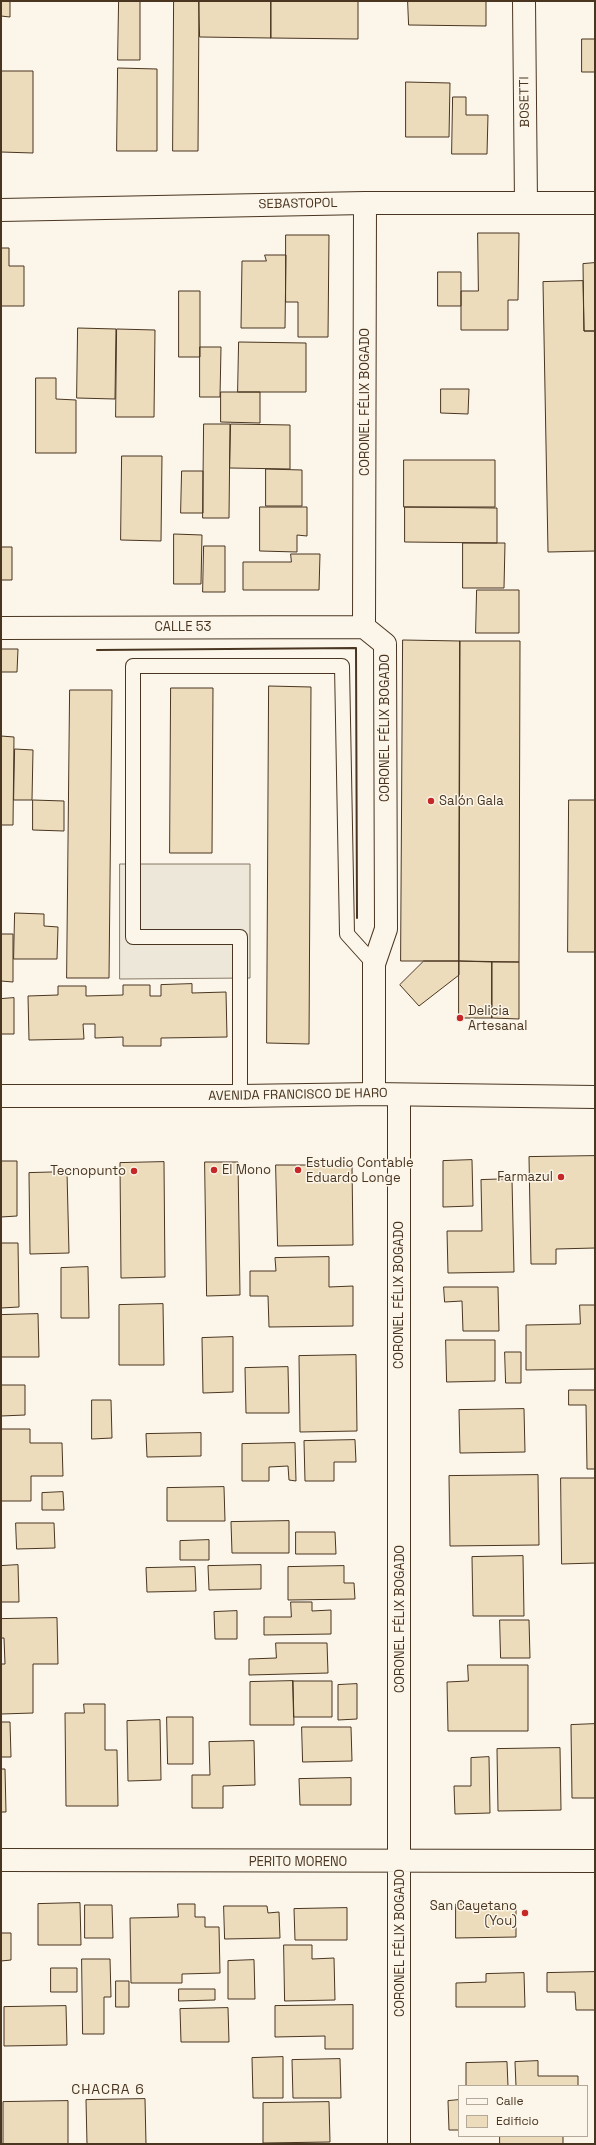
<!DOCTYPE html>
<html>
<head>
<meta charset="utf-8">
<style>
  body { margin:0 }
  #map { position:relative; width:596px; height:2145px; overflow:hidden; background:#fbf6e9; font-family:"Space Grotesk",sans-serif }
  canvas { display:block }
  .frame { position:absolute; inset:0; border:2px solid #4a3520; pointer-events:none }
  .legend { position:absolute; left:458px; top:2085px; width:130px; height:52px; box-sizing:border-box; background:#fbf6e9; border:1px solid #b4a999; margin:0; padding:5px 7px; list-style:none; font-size:12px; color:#4a3520 }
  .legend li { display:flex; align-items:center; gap:8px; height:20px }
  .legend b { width:20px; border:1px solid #b4a999 }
</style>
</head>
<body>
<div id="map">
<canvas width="596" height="2145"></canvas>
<div class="frame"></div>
<ul class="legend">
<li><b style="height:5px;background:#fbf6e9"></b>Calle</li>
<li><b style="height:11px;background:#ecdcbc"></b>Edificio</li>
</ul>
</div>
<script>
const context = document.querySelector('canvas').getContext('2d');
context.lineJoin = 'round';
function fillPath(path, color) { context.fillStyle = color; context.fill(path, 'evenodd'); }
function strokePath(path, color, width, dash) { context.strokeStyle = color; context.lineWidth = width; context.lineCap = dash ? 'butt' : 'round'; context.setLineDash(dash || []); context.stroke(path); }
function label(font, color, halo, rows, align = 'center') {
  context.font = font + ' "Space Grotesk",sans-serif'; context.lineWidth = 3; context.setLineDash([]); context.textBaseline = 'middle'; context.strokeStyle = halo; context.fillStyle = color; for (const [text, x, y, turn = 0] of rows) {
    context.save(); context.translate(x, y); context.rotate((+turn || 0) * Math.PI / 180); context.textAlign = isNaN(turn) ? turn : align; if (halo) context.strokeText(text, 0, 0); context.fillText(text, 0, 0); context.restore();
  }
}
const parking = new Path2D(`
  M120 864H250V978L120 979Z`);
fillPath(parking, '#ede7d9');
strokePath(parking, '#887966', 1);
const building = new Path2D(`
  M1 1H10V17L1 16Z
  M119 1H140V60H118Z
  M174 1H199L198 151H173Z
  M199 1H271V38L200 37Z
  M271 1H358V39L271 38Z
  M408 1H486V26L409 25Z
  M582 39H595V72H582Z
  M118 68 157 69V151H117Z
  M1 71H33V153L1 152Z
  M406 82 450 83 449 137H406Z
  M453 97H466V115H488L487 154H452Z
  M478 233H519L518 300H508V330H461V291H478Z
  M286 235H329L328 337H298V302H286Z
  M1 248H9V266H24V306H1Z
  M265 255H286L285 328H241L242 261H266Z
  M595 263V331H584L583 264Z
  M438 272H461V306H438Z
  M583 281 584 331H595V551L548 552 543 282Z
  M179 291H200V357H179Z
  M78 328 116 329 115 399 77 398Z
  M117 329 155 330 154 417H116Z
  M239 342 306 343V392H238Z
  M200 347H221L220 397H200Z
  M36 378H56V399L76 400V453H36Z
  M441 389H469L468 414 441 413Z
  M221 392H260V423L221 422Z
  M204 424H230L229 518H203Z
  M231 424 290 425V469L230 468Z
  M122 456H162L161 541 121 540Z
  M404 460H495V507H404Z
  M266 469 302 470V506H266Z
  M182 471H203V513H181Z
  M260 507H307V536L297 535V552L260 551Z
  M405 507 497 508V543L405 542Z
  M174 534 202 535 201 584H174Z
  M463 543H505L504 588H463Z
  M204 546H225V592H203Z
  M1 547H12V580H1Z
  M291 554H320L319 590H243V562H291Z
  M477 590H519V633H476Z
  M403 640 460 641 459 961H401Z
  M460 641H520L519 962 459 961Z
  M1 649H18L17 672H1Z
  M269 686 311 687 309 1044 267 1043Z
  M171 688H213L212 853H170Z
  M70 690H112L109 978H67Z
  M1 736 14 737 13 825H1Z
  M15 749 33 750 32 800H14Z
  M33 800 64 801V831L33 830Z
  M569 800H595V952H568Z
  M15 913 44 914V926L58 927 57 959H14Z
  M1 934H13V982L1 981Z
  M424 961H459V975L419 1006 400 985Z
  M459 961 492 962V1018H459Z
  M492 962H519V1019L492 1018Z
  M192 984V993L226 992 227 1037 161 1038V1046H123V1037L95 1038V1024H83L84 1039 29 1040 28 996 58 995V986H86V996L123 995V985H150V996H161V985Z
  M14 998V1034H1V999Z
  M595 1156V1248L556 1249V1264H531L529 1157Z
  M472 1160 473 1206 443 1207V1161Z
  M1 1161H17V1216L1 1217Z
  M164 1162 165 1277 121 1278 120 1163Z
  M205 1162H238L240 1295 207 1296Z
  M276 1165H352L353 1245 278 1246Z
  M67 1172 69 1253 30 1254 29 1173Z
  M512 1179 514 1272 448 1273 447 1231H482L481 1180Z
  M1 1243H18L19 1307 1 1308Z
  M329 1257V1287L353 1286V1326L269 1327 268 1296H250V1271H276L275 1258Z
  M88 1267 89 1318H61V1268Z
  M444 1287H498L499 1331H463L462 1301 445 1302Z
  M163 1304 164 1365H119V1305Z
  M580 1305H595V1369L526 1370V1325L580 1324Z
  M38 1314 39 1357H1V1315Z
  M233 1337V1392L203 1393 202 1338Z
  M446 1340H495V1381L447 1382Z
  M505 1352H521V1383H506Z
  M356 1355 357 1431 300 1432 299 1356Z
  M288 1367 289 1413H246L245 1368Z
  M1 1385H25V1415L1 1416Z
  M569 1390H595V1469H587L586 1405H569Z
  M92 1400H111L112 1438 92 1439Z
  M524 1409 525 1452 460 1453 459 1410Z
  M1 1429H30V1443H62L63 1476H31V1501H1Z
  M201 1433V1456L147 1457 146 1434Z
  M355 1440 356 1462H334V1481H305L304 1441Z
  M295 1443 296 1481 289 1480 288 1466 269 1467V1481H242V1444Z
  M538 1475 539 1545 450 1546 449 1476Z
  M561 1478H595V1563L562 1564Z
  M224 1487 225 1521H167V1488Z
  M63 1492 64 1510H42V1493Z
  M289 1521V1553H232L231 1522Z
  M16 1523H54L55 1548 17 1549Z
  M296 1532H335L336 1554H296Z
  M209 1540V1560H180V1541Z
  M523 1556 524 1616H473L472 1557Z
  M18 1565 19 1602H1V1566Z
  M261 1565V1589L209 1590 208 1566Z
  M344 1566V1583H354L355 1599 288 1600V1567Z
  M195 1567 196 1591 147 1592 146 1568Z
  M291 1602H312V1611L331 1610V1634L264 1635V1617H291Z
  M237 1611V1639H215L214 1612Z
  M57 1618 58 1664H33V1713L1 1714V1664H5L4 1638H1V1619Z
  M500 1620H529L530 1658H501Z
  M276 1643H327L328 1673 249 1675V1659L276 1658Z
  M468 1665H528V1731H448L447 1682 468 1681Z
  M293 1681 294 1725H250V1682Z
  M293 1681H332V1717H294Z
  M357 1684V1719L338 1720V1685Z
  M84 1704H105V1750H117L118 1806H66L65 1713H84Z
  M167 1717H193V1764H168Z
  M160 1720 161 1780 128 1781 127 1721Z
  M1 1722H10L11 1757H1Z
  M595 1724V1798H572L571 1725Z
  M302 1727H351L352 1761 303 1762Z
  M254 1741 255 1785 223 1786V1808H192V1775H210L209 1742Z
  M560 1748 561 1810 498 1811 497 1749Z
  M489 1757 490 1813 455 1814 454 1786H471V1758Z
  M1 1769H5L6 1812H1Z
  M351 1778V1805H300L299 1779Z
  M80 1903 81 1945H38V1904Z
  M178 1904H195V1917H205V1927H219L220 1973 182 1974V1983H131L130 1918 178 1917Z
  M456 1904H516V1937L456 1938Z
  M85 1905H112L113 1938H85Z
  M224 1906H267L268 1913 279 1912 280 1938 225 1939Z
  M347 1908V1940H295L294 1909Z
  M1 1933H11V1960L1 1961Z
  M284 1945H312V1959L334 1958 335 2000 285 2001Z
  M82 1959H110L111 1997H104V2034H83Z
  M254 1960 255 1999H228V1961Z
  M51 1968H77V1992H51Z
  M595 1972V2010H576L575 1992H547V1973Z
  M524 1973 525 2007H456V1983L486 1982V1974Z
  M116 1981H129V2007H116Z
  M179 1989H215V2000L179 2001Z
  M353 2005V2049H325V2036L275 2037V2006Z
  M66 2006 67 2045 4 2046V2007Z
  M228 2008 229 2042H181L180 2009Z
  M283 2057V2098H253L252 2058Z
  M340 2059 341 2098H293L292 2060Z
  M538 2061V2076H578V2086H516L515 2062Z
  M507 2062 508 2086H466V2063Z
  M145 2099 146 2144H87L86 2100Z
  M459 2100V2130H449L448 2101Z
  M68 2101V2144H3V2102Z
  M329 2102 330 2142 263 2143V2103Z
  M500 2136H563V2144H500Z`);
fillPath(building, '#ecdcbc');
strokePath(building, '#4a3520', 1);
const lane = new Path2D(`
  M240 1096V937H133V666H342L347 934 374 964`);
const street = new Path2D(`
  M524 1 526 203
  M1 210 365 203H595
  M364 627 385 644 386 929 374 964V1094
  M364 627 365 203
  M1 628 364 627
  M1 1860 595 1861
  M399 2144V1095`);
const primary = new Path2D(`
  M1 1096H240L374 1094 595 1097`);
strokePath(lane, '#4a3520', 16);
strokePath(street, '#4a3520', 24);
strokePath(primary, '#4a3520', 24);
strokePath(lane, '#fbf6e9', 14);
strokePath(street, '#fbf6e9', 22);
strokePath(primary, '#fbf6e9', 22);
strokePath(new Path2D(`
  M97 650 356 648 357 918`), '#4a3520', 2);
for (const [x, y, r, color] of [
  [431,801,4,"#c62828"],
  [460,1018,4,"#c62828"],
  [214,1170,4,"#c62828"],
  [298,1170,4,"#c62828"],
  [134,1171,4,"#c62828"],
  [561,1177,4,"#c62828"],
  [525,1913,4,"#c62828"]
]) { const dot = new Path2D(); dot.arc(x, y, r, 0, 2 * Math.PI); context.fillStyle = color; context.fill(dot); strokePath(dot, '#fbf6e9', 1.5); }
label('13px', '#4a3520', '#fbf6e9', [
  ["BOSETTI",525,102,-91],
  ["SEBASTOPOL",298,204,-1],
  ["CORONEL FÉLIX BOGADO",365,402,-90],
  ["CALLE 53",183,627],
  ["CORONEL FÉLIX BOGADO",385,728,-90],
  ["AVENIDA FRANCISCO DE HARO",298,1095,-1],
  ["CORONEL FÉLIX BOGADO",399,1295,-90],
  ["CORONEL FÉLIX BOGADO",400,1619,-90],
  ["PERITO MORENO",298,1862],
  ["CORONEL FÉLIX BOGADO",400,1943,-90]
]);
label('13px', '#4a3520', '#fbf6e9', [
  ["Salón Gala",439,801],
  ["Delicia",468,1011],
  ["Artesanal",468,1026],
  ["Estudio Contable",306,1163],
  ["Eduardo Longe",306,1178],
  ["El Mono",222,1170],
  ["Tecnopunto",126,1171,"right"],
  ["Farmazul",553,1177,"right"],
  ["San Cayetano",517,1906,"right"],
  ["(You)",517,1921,"right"]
], 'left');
context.letterSpacing = '1px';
label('14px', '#4a3520', '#fbf6e9', [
  ["CHACRA 6",108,2090]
]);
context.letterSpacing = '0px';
</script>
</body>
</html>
